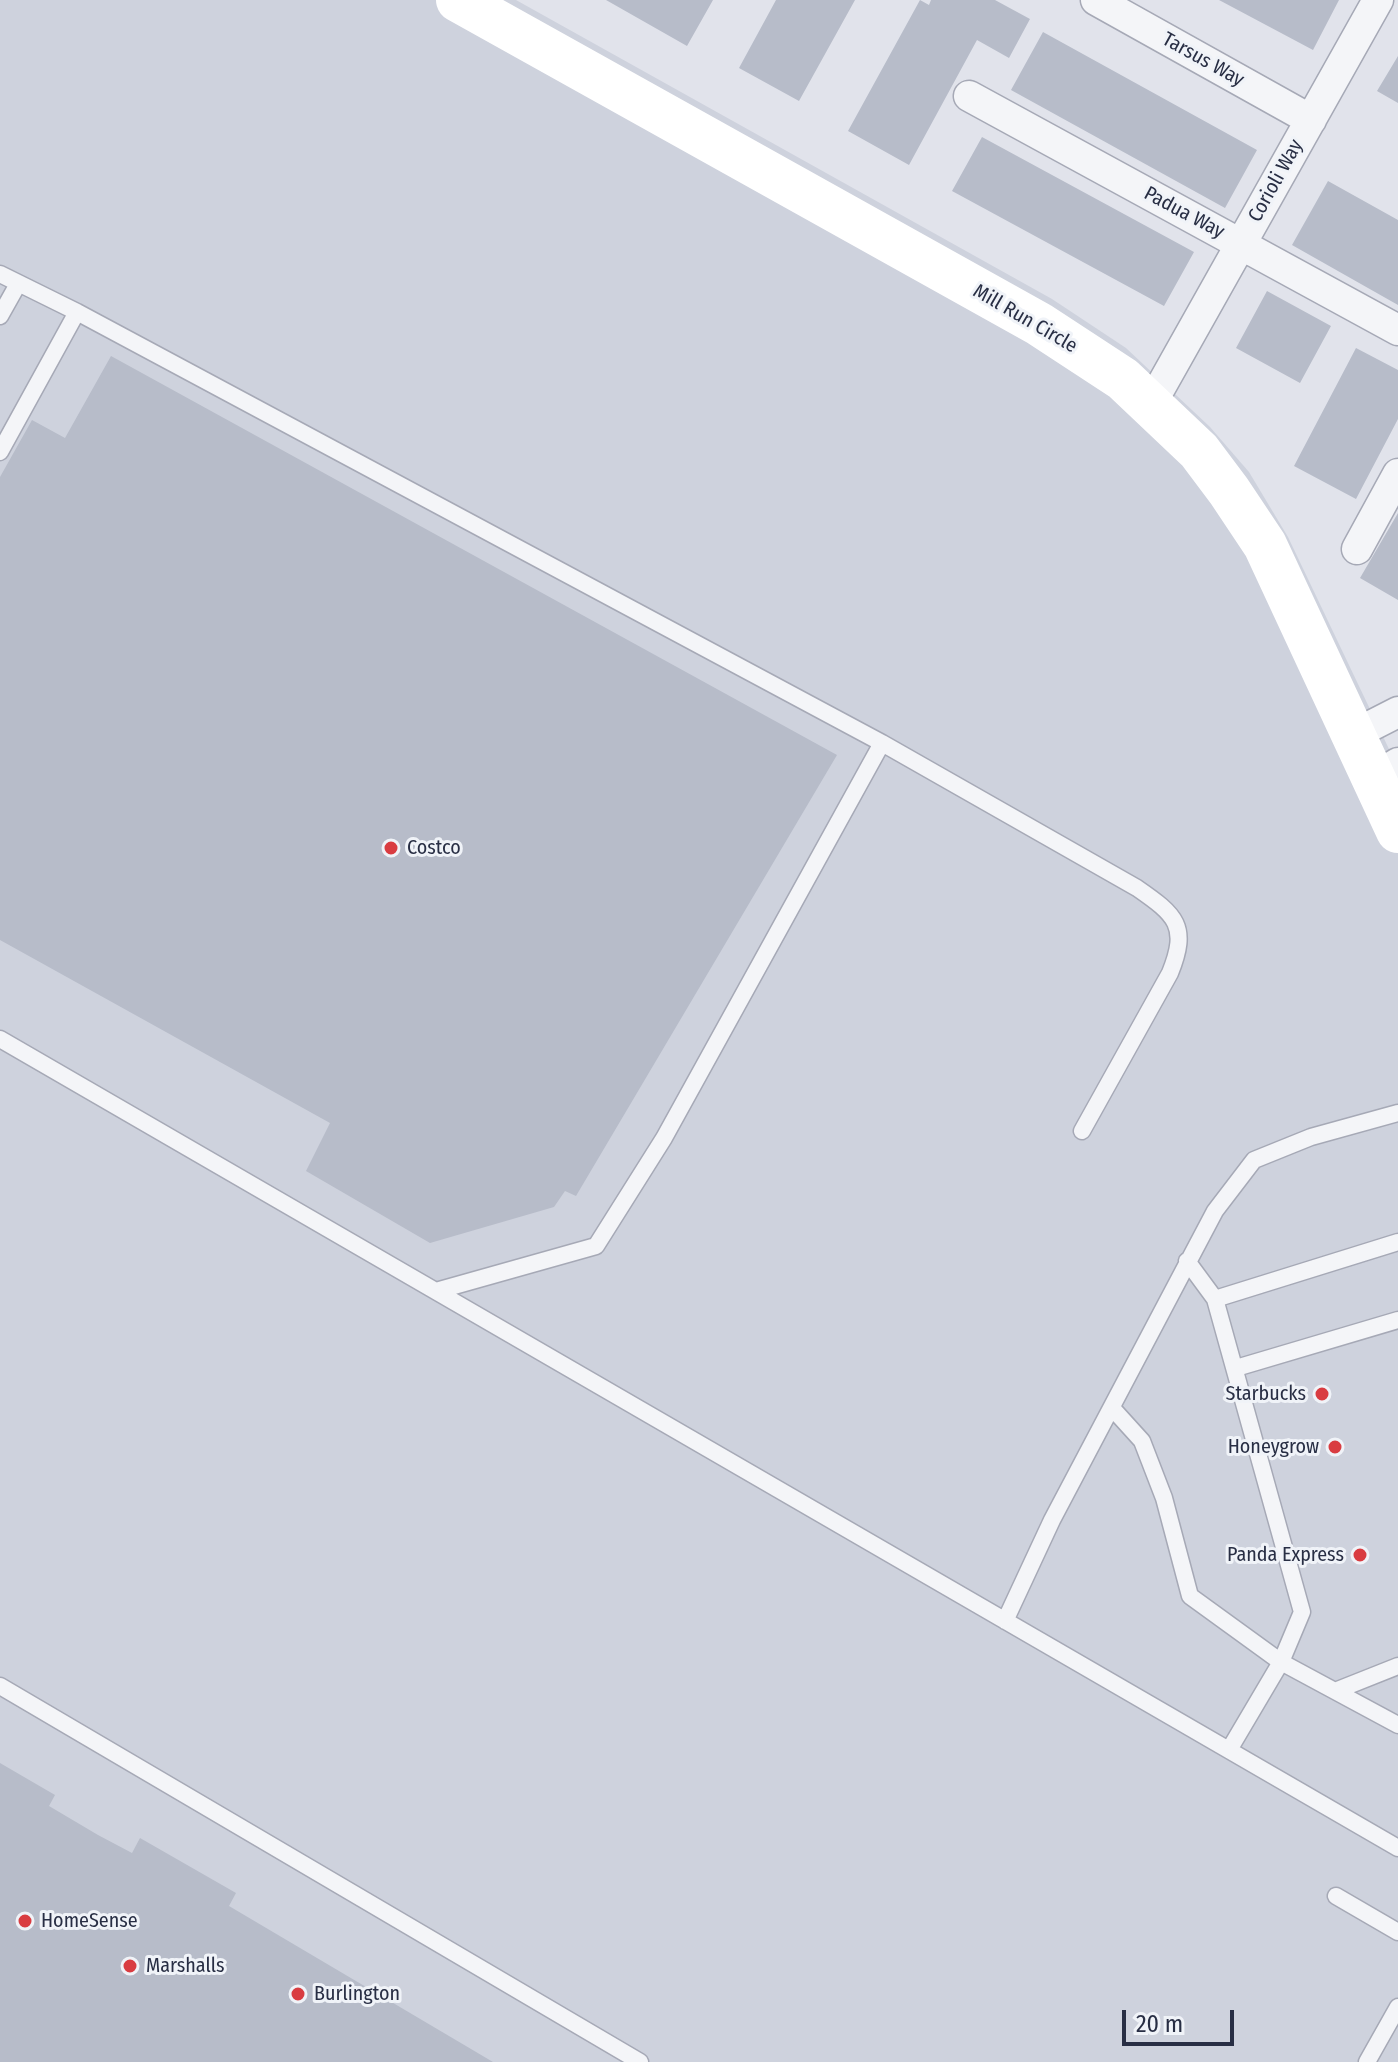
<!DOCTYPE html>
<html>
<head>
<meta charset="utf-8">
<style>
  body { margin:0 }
  #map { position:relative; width:1398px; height:2062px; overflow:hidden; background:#e1e3eb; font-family:"Fira Sans Condensed",sans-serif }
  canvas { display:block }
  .scale { position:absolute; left:1122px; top:2010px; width:112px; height:36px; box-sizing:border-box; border:4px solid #282e44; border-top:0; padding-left:10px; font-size:24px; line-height:28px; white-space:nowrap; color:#282e44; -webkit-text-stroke:6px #f0f3f8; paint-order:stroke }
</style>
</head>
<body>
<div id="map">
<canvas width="1398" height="2062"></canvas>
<div class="scale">20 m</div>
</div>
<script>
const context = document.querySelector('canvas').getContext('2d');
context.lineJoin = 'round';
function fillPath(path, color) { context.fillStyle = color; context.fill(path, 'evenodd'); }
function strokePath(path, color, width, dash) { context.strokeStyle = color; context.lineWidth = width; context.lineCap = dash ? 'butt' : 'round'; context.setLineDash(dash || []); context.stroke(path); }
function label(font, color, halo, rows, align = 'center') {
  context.font = font + ' "Fira Sans Condensed",sans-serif'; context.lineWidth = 6; context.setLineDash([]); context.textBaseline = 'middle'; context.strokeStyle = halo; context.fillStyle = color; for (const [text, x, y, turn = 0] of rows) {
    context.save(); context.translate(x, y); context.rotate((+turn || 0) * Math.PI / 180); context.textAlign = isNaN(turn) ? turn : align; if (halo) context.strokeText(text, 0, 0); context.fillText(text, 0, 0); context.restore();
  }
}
fillPath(new Path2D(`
  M0 0H516L1052 299 1126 348 1210 427 1249 472 1288 537 1398 768V2062H0Z`), '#ced2dd');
fillPath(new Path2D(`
  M606 0H713L687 46Z
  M776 0H855L799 101 739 68Z
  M920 0 929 5 931 0H995L1030 19 1009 58 977 40 909 165 848 131Z
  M1219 0H1339L1313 50Z
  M1043 32 1257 150 1225 208 1011 90Z
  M1398 56V103L1377 91Z
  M982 137 1194 252 1164 306 952 191Z
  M1328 181 1398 220V305L1292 245Z
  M1267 291 1331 326 1300 383 1236 348Z
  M1356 348 1398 370V419L1356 499 1294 466Z
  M111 356 837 755 576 1196 565 1191 554 1207 430 1243 306 1171 330 1123 0 940V477L32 420 65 438Z
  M1398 513V600L1360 578Z
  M0 1763 55 1795 49 1806 98 1835 132 1853 140 1838 236 1893 229 1906 493 2062H0Z`), '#b7bcc9');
const lane = new Path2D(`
  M0 274 77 312
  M0 316 18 284
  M0 452 77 312 882 743 664 1138 596 1246 436 1291
  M882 743 1137 888C1176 915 1189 926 1170 973L1082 1131
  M0 1039 1398 1848
  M1187 1261 1215 1299 1302 1612 1281 1662 1229 1750
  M1215 1299 1398 1242
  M1236 1368 1398 1320
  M1113 1409 1142 1441 1164 1498 1190 1596 1281 1662 1398 1725
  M1005 1621 1052 1520 1215 1211 1254 1160 1311 1137 1398 1113
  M0 1686 640 2062
  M1335 1691 1398 1666
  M1336 1896 1398 1932
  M1367 2062 1398 2007`);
const street = new Path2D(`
  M1096 0 1311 120
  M969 96 1398 330
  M1151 404 1378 0
  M1357 549 1398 474
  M1353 735 1398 712
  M1373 778 1398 763`);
strokePath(lane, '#a6a9b6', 19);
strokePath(street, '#a6a9b6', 33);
strokePath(lane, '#f4f5f8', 16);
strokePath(street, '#f4f5f8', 30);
strokePath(new Path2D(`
  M458 0 1039 324 1123 379 1199 451 1229 491 1265 545 1398 831`), '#fff', 44);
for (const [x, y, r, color] of [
  [391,848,8,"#d93c41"],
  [1322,1394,8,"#d93c41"],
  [1335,1447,8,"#d93c41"],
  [1360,1555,8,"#d93c41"],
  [25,1921,8,"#d93c41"],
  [130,1966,8,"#d93c41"],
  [298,1994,8,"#d93c41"]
]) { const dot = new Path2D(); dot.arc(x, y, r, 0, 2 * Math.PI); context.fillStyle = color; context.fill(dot); strokePath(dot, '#f0f3f8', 3); }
label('20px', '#282e44', '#f0f3f8', [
  ["Tarsus Way",1203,60,29],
  ["Corioli Way",1276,181,-61],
  ["Padua Way",1184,213,28],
  ["Mill Run Circle",1025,319,30]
]);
label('20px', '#282e44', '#f0f3f8', [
  ["Costco",407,848],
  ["Starbucks",1306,1394,"right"],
  ["Honeygrow",1319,1447,"right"],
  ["Panda Express",1344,1555,"right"],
  ["HomeSense",41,1921],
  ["Marshalls",146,1966],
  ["Burlington",314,1994]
], 'left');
</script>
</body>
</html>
